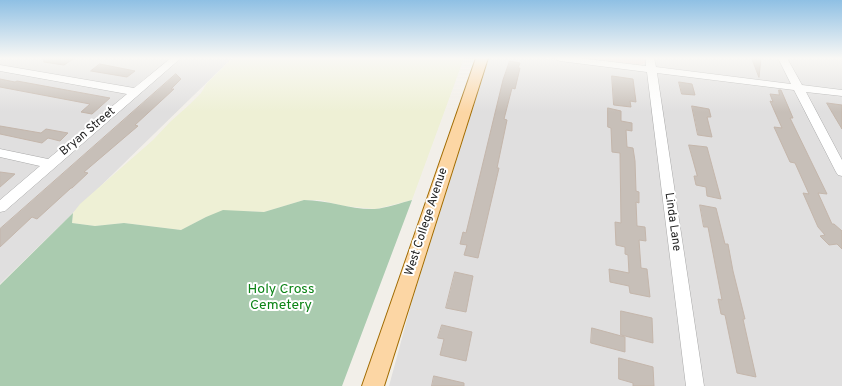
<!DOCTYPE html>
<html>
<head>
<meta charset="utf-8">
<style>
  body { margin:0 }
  canvas { display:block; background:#f2efe9 }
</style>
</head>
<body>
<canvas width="842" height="386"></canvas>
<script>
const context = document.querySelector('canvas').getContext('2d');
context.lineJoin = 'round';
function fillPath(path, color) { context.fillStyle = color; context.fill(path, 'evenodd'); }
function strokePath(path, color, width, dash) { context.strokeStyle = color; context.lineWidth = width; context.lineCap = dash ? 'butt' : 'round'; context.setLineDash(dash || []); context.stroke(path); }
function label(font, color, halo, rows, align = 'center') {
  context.font = font + ' Overpass,sans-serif'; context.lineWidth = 4; context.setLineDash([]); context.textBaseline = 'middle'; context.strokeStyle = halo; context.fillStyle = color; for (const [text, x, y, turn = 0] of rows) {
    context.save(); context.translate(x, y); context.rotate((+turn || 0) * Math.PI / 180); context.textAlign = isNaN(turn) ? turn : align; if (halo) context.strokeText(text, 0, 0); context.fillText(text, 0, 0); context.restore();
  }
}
fillPath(new Path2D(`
  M0 58H232L0 284Z
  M489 58H543L739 82 737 77 641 65 645 63 646 58H842V386H389L412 301Z`), '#e0dfdf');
fillPath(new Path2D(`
  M583 58H646L645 63 641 65Z`), '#f2dad9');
fillPath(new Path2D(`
  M233 58H464L412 200 376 209 344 206 320 200H304L264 212 244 211 206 217 181 230 124 223 95 226 72 223 73 213 80 204 153 140 170 122 189 105 201 93 207 83Z`), '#eef0d5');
fillPath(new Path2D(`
  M304 200C328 200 352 210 375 209 387 208 400 203 412 200L342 386H0V285L73 213 72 223 95 226 124 223 181 230 206 217 223 210 264 212Z`), '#aacbaf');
const building = new Path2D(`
  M44 58H63L73 59 64 65 44 62Z
  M752 58H761L759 77Z
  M510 61 520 63 518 68H520L515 89 512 88 504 119 507 120 497 168H499L478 258 464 255 467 245 460 244 463 232 466 233 503 80Z
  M100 64 135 71 127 77 91 71Z
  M176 74 181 79 171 89H174L135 125 138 126 84 172 88 173 72 188H71L37 219 32 217 0 247V229Z
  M612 76 633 79 636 102 630 101 631 107 614 105Z
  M0 79 15 82 17 81 110 98 92 114 81 112 90 104 0 87Z
  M679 82 692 84 695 95 682 94Z
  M779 90H781L793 118H790L827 194 818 193 832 224H834L842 231V249L837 244 829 245 820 236 825 235 818 227 803 193 809 194 795 163 790 162 774 127 782 128 770 101 773 102 770 94 779 95Z
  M827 103 842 105V129L833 114Z
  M692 106 709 109 711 117H707L712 137 698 135Z
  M608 108 621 111V121L632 123V131L626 130 627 147 633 148 635 161 636 191 639 192V203L636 202 637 226 645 227 646 241 639 240 641 268 647 269 650 297 630 293 629 286 610 282 609 269 629 273 628 255 625 254V247L616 245 615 222 621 223 620 153 612 152 611 128 608 127Z
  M0 126 41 133 46 129 68 133 60 141 48 138 42 143 0 134Z
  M689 145 707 147 721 199 707 196 706 187 696 185 694 176H697Z
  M0 172 15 174 0 187Z
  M700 205 716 208 725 244H728L733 271 745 319H743L756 377 737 373 725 315 721 314 718 299 722 300 708 227H704Z
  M455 272 473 276 466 312 446 308Z
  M621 311 652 318 653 343 621 335Z
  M442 325 472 332 466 361 440 355 444 339 438 338Z
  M592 328 625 337V352L591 343Z
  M619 358 653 367 654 386H633V383L619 379Z
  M434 376 464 383V386H432Z`);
fillPath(building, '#c7bfb8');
strokePath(building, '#c4b6ab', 1);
const minor = new Path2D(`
  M171 58H181L5 211 0 212V200L40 166 0 157V149L48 159 127 94 0 71V65L134 88Z
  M556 58H579L646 66V58H654L656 67 791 84 778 58H787L802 85 842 90V96L806 92 842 160V176L838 175 836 172 794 90 657 73 704 386H686L647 72 560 61 557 60Z`);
const major = new Path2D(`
  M476 58H488L384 386H362Z`);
strokePath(minor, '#a9a9a9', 1);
strokePath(major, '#a06b00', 2);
fillPath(minor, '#fff');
fillPath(major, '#fcd6a4');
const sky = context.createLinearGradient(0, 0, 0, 112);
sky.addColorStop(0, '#8fc0e4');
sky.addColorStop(0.52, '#f9f8f5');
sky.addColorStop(1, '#f9f8f500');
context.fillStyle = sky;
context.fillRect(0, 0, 842, 112);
label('12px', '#222', '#fff', [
  ["Bryan Street",88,132,-40],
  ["West College Avenue",427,222,-72],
  ["Linda Lane",672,222,82]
]);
label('14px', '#0c8416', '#fff', [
  ["Holy Cross",281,290],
  ["Cemetery",281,306]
]);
</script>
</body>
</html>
